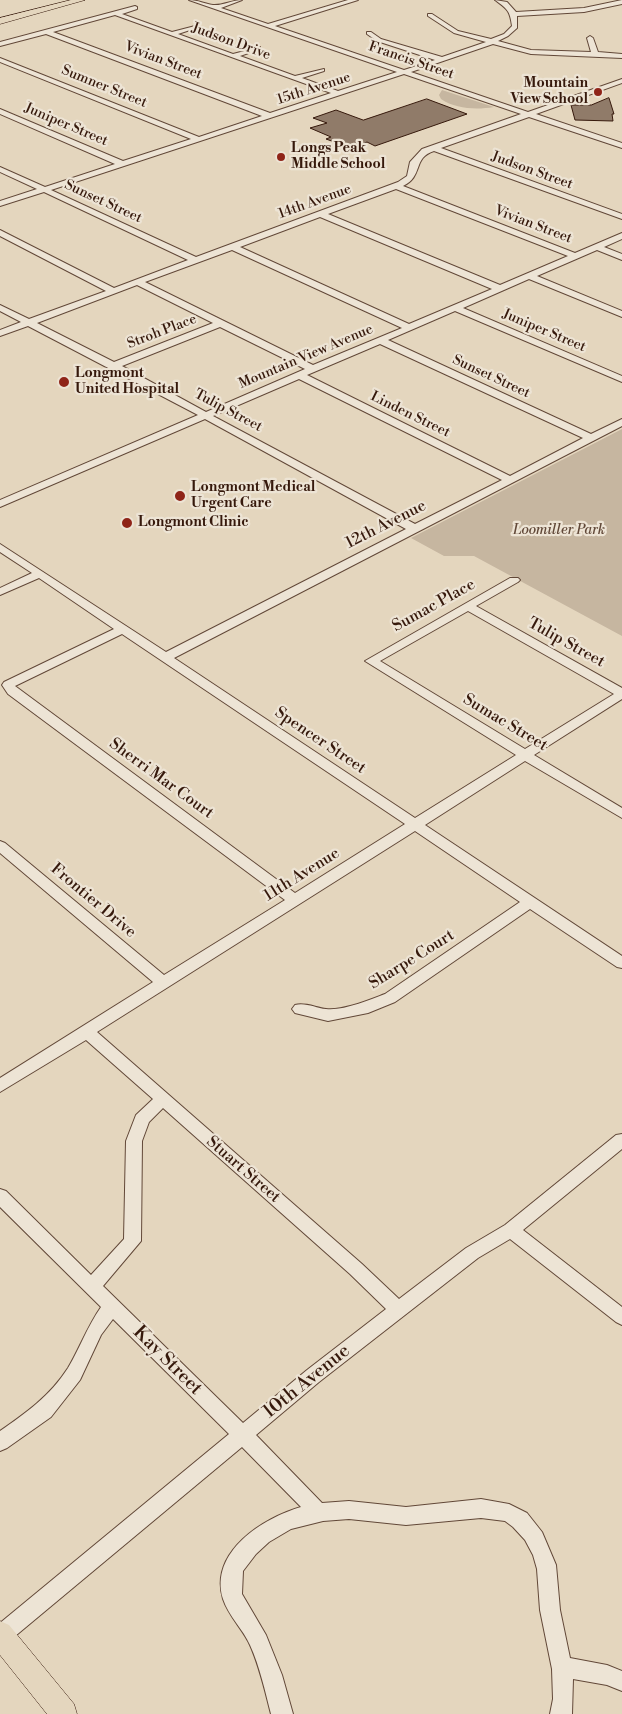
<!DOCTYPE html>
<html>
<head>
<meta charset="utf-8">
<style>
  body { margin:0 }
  canvas { display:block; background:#e4d6be }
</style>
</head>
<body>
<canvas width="622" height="1714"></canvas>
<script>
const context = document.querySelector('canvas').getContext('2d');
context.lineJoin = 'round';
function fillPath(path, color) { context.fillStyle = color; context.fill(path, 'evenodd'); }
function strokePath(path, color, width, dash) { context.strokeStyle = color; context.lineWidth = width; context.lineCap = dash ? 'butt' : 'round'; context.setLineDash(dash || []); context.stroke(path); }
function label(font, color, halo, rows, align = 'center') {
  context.font = font + ' "Libre Bodoni",serif'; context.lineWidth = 4.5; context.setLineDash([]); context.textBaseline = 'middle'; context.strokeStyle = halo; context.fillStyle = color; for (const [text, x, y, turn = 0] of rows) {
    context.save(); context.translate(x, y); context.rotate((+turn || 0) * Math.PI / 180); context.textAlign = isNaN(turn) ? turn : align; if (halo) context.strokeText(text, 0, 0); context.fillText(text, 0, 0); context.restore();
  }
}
fillPath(new Path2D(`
  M442 90 494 107C476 110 456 109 441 99L439 95Z
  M622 429V636L474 556H444L411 538Z`), '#c6b6a0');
const building = new Path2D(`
  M609 98 614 114H612L613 121 575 120 571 105H591Z
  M427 99 467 114 375 146 367 142 351 148 326 139 331 137 310 128 327 123 313 118 336 110 363 120Z`);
fillPath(building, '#907b69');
strokePath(building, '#36190c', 1);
const minor = new Path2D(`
  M189 0C198 0 205 4 213 5 222 6 233 0 242 0L221 8 268 24 348 0H358L275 26 404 70 435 60 377 41 367 34V32H371L381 39 442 57 486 42 454 33 428 16V14H432L458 31 491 39 504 34 512 26C510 10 507 9 495 0L507 2 516 12 584 8 622 0V4L584 12 517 16V28L508 36 498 41 531 50 591 52 587 38 590 36 593 38 598 52 622 54V58L531 54 493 44 411 72 528 112 622 79V83L536 114 622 143V148L529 117 441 148 622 214V219L434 151C412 158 424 176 403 186L575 253 622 233V239L604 247 622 254V260L597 250 537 276 622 311V317L529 279 463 308 622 376V382L455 311 388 340 591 434 622 419V426L174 658 415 818 516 755 365 661 510 578H518L520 580 518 582 476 606 622 688V699L534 755 622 808V818L525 761 425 825 622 956V968L617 967 530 909 395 1002 368 1013 328 1021 295 1013 292 1009 295 1005C305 1002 316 1008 326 1009 343 1011 369 1000 385 994L520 902 415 831 97 1032 362 1264 399 1299 466 1248 505 1225 616 1135 622 1134V1149L523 1230 622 1307V1325L616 1322 510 1239 478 1258 319 1382 256 1435 322 1503 349 1501 406 1507 481 1499 509 1504 527 1513 542 1532 556 1565 560 1610 570 1658 607 1665 622 1671V1691L607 1685 573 1679 572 1714H550L553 1699 552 1669 540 1610 537 1569 533 1555 525 1540 513 1527 505 1521 481 1518 406 1525 349 1519 323 1521 291 1529 269 1542 256 1554 243 1571 242 1594 266 1635 282 1675 293 1714H271C265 1691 260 1667 250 1645 243 1629 229 1617 223 1599 209 1552 263 1518 301 1507L242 1447 8 1642 0 1645V1623L229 1434 113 1319 101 1335 80 1380 51 1417 7 1448 0 1451V1431C26 1413 50 1396 68 1368 80 1348 87 1327 101 1307L0 1207V1189L6 1191 91 1275 124 1239 126 1141 136 1115 153 1099 86 1040 0 1092V1078L153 982 0 853V841L5 843 164 975 285 900 8 694 2 685 4 682 114 629 39 578 0 595V588L32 573 0 552V544L166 652 406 529 205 419 0 507V500L198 415 28 326 0 336V330L21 322 0 311V305L29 319 106 291 0 236V230L114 288 188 260 44 192 0 206V201L37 189 0 172V167L45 187 115 164 0 114V109L123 161 191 139 0 62V58L199 137 262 116 46 34 0 46V42L135 6 137 7V9L122 14 172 32 199 25V27L178 34 233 54 260 47V49L240 56 295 76 324 69V71L302 78 338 91 397 72ZM115 15 331 93 270 113 53 32ZM404 74 521 114 422 149 410 162 407 176 398 182 196 257 51 190ZM396 189 568 256 500 285 328 214ZM320 217 492 289 409 324 240 247ZM232 250 402 328 313 365 145 282ZM137 285 213 323 114 362 37 323ZM220 327 305 369 206 412 122 366ZM380 344 583 438 510 476 307 375ZM299 379 502 480 415 524 213 416ZM468 611 614 694 525 749 380 661ZM122 634 405 824 295 893 15 686ZM163 1108 350 1274 386 1309 307 1370 243 1423 103 1286 141 1241 142 1141 149 1122Z`);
const major = new Path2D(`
  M71 0H85L0 24V18Z
  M0 1621 9 1625 74 1704 77 1714H47L0 1655Z`);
strokePath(minor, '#624838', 2);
strokePath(major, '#36190c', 1);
fillPath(minor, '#ede4d5');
fillPath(major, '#e4d6be');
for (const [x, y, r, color] of [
  [598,92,5,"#8f2418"],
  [281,157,5,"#8f2418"],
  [64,382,6,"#8f2418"],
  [180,496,6,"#8f2418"],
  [127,523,6,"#8f2418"]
]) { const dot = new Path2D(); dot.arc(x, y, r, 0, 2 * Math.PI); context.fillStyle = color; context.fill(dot); strokePath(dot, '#ede4d5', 2); }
label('14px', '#36190c', '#ede4d5', [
  ["Judson Drive",231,42,20],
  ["Vivian Street",163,61,21],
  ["Francis Street",411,61,19],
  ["Sumner Street",104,87,22],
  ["15th Avenue",314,89,-18],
  ["Juniper Street",66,125,23],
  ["Judson Street",532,171,20],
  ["Sunset Street",103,202,25],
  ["14th Avenue",315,202,-20],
  ["Vivian Street",533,225,21],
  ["Juniper Street",544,331,23],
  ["Stroh Place",162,332,-21],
  ["Mountain View Avenue",306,357,-23],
  ["Sunset Street",491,377,25],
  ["Tulip Street",228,411,28],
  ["Linden Street",410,415,26]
]);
label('bold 14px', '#36190c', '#ede4d5', [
  ["Mountain",588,84,"right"],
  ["View School",588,100,"right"],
  ["Longs Peak",291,149],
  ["Middle School",291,165],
  ["Longmont",75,374],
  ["United Hospital",75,390],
  ["Longmont Medical",191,488],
  ["Urgent Care",191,504],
  ["Longmont Clinic",138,523]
], 'left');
label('italic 14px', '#614838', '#ede4d5', [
  ["Loomiller Park",559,531]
]);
label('16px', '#36190c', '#ede4d5', [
  ["12th Avenue",386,525,-27],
  ["Sumac Place",434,606,-29],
  ["Tulip Street",566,643,29],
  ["Sumac Street",505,723,31],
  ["Spencer Street",320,741,34],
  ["Sherri Mar Court",161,779,36],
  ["11th Avenue",302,875,-32],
  ["Frontier Drive",93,901,40],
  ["Sharpe Court",412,960,-32],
  ["Stuart Street",243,1170,41]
]);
label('19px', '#36190c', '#ede4d5', [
  ["Kay Street",167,1361,45],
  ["10th Avenue",307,1382,-39]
]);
</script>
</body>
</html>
